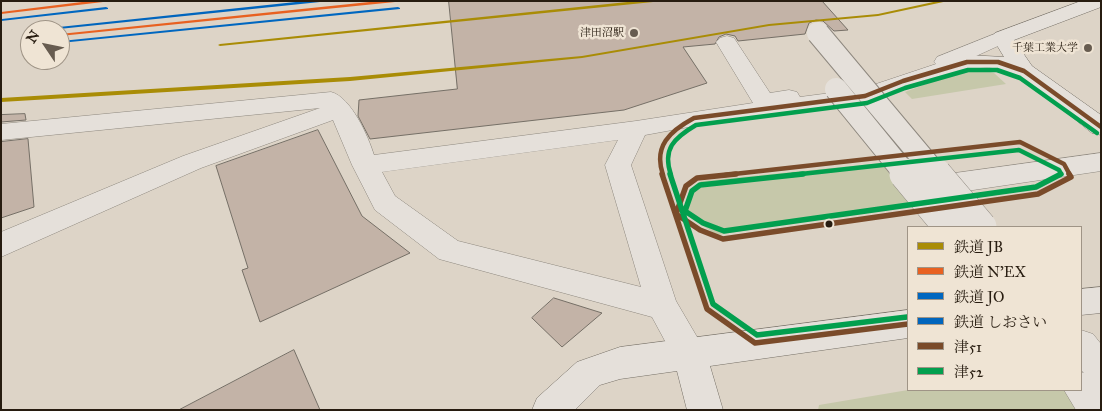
<!DOCTYPE html>
<html>
<head>
<meta charset="utf-8">
<style>
  body { margin:0 }
  #map { position:relative; width:1102px; height:411px; overflow:hidden; background:#ddd4c7; font-family:"IM FELL Great Primer","Noto Serif JP",serif }
  canvas { display:block }
  .frame { position:absolute; inset:0; border:2px solid #271c10; pointer-events:none }
  .legend { position:absolute; left:907px; top:226px; width:175px; height:165px; box-sizing:border-box; background:#efe4d4; border:1px solid #9f9486; margin:0; padding:6px 9px; list-style:none; font-size:15px; color:#271c10 }
  .legend li { display:flex; align-items:center; gap:10px; height:25px }
  .legend b { width:25px; border:1px solid #9f9486 }
  .north { position:absolute; left:20px; top:20px; width:50px; height:50px; box-sizing:border-box; background:#efe4d4; border:1px solid #9f9486; border-radius:50%; rotate:304deg; font-size:14px; font-weight:700; line-height:20px; text-align:center; color:#271c10 }
  .north::after { content:''; display:block; margin:auto; width:18px; height:22px; background:#675c50; clip-path:polygon(50% 0,100% 100%,50% 72%,0 100%) }
</style>
</head>
<body>
<div id="map">
<canvas width="1102" height="411"></canvas>
<div class="frame"></div>
<ul class="legend">
<li><b style="height:6px;background:#a98c06"></b>鉄道 JB</li>
<li><b style="height:6px;background:#e86121"></b>鉄道 N'EX</li>
<li><b style="height:6px;background:#0067c0"></b>鉄道 JO</li>
<li><b style="height:6px;background:#0065bd"></b>鉄道 しおさい</li>
<li><b style="height:6px;background:#7a4b2a"></b>津51</li>
<li><b style="height:6px;background:#029f4e"></b>津52</li>
</ul>
<div class="north">N</div>
</div>
<script>
const context = document.querySelector('canvas').getContext('2d');
context.lineJoin = 'round';
function fillPath(path, color) { context.fillStyle = color; context.fill(path, 'evenodd'); }
function strokePath(path, color, width, dash) { context.strokeStyle = color; context.lineWidth = width; context.lineCap = dash ? 'butt' : 'round'; context.setLineDash(dash || []); context.stroke(path); }
function label(font, color, halo, rows, align = 'center') {
  context.font = font + ' "IM FELL Great Primer","Noto Serif JP",serif'; context.lineWidth = 5; context.setLineDash([]); context.textBaseline = 'middle'; context.strokeStyle = halo; context.fillStyle = color; for (const [text, x, y, turn = 0] of rows) {
    context.save(); context.translate(x, y); context.rotate((+turn || 0) * Math.PI / 180); context.textAlign = isNaN(turn) ? turn : align; if (halo) context.strokeText(text, 0, 0); context.fillText(text, 0, 0); context.restore();
  }
}
fillPath(new Path2D(`
  M976 68 994 73 1006 84 912 99 905 92 956 73Z
  M882 163 911 204 717 235 683 213 691 193 701 181Z
  M1101 356V410H818L819 405 908 390H1081V359Z`), '#c6c8aa');
const building = new Path2D(`
  M449 1H822L848 30 834 31 823 21 816 20 809 23 805 34 738 41 735 36 726 34 719 37 715 44 683 47 707 83 624 110 370 139 358 116 359 100 457 89Z
  M25 114 26 120 1 122V115Z
  M318 130 362 216 410 253 260 322 242 270 248 268 216 166Z
  M28 139 34 207 1 218V142Z
  M554 298 602 313 562 347 532 318Z
  M294 350 320 410H179Z`);
fillPath(building, '#c3b3a7');
strokePath(building, '#756f66', 1);
const street = new Path2D(`
  M1002 31 1009 33 1012 37 1009 41 974 57 978 62 975 67 911 86 865 103 694 126 645 135 631 165 676 301 707 354 702 365 690 369 678 365 652 317 439 259 375 210 352 165 333 120 201 168 1 257V232L183 156 320 108 1 140V124L331 92C351 97 368 136 374 155L636 121 753 103 716 42 720 38 727 36 734 38 770 93 789 90 797 92 800 97 861 89 936 64 934 62 937 57ZM618 140 605 165 641 287 458 241 395 196 382 172Z
  M1101 153V171L926 197 917 194 913 187 917 180 926 177Z
  M1081 330 1093 334 1101 344V410H1076L1064 390H1081V372L1084 373 1081 370Z`);
const secondary = new Path2D(`
  M1081 1H1101V7L1014 40 1032 66 1101 115V135L1092 133C1065 112 1031 79 998 69 986 66 972 70 959 67L956 62 959 57 967 55 1004 57 992 37 995 33Z
  M1101 287V313L1081 315V289Z
  M908 310V338L710 366 723 410H687L677 371 620 379 600 385 575 410H532L537 398 577 362 620 347Z`);
strokePath(street, '#8e887f', 1);
strokePath(secondary, '#756f66', 1);
fillPath(street, '#e5e0da');
fillPath(secondary, '#e5e0da');
const streetBridgeFar1 = new Path2D(`
  M818 33 937 175
  M836 89 906 175`);
const streetBridge = new Path2D(`
  M905 174 949 227
  M936 174 981 227`);
strokePath(streetBridgeFar1, '#8e887f', 24, []);
strokePath(streetBridge, '#8e887f', 32, []);
strokePath(streetBridgeFar1, '#e5e0da', 22);
strokePath(streetBridge, '#e5e0da', 31);
strokePath(new Path2D(`
  M663 175C653 146 670 131 694 118L865 96 903 81 967 62H998L1024 71 1101 127
  M725 175 1020 142 1064 164 1070 175`), '#7a4b2a', 4.5);
strokePath(new Path2D(`
  M662 174 707 309 755 343 908 324
  M736 174 697 178 686 186 676 214 700 230 723 239 1038 194 1071 177 1069 174`), '#7a4b2a', 5.5);
strokePath(new Path2D(`
  M671 175C662 149 674 138 696 125L867 103 905 88 968 70H997L1020 78 1097 133
  M792 175 1019 150 1059 170 1061 174 1059 175`), '#029f4e', 4.5);
strokePath(new Path2D(`
  M670 174 713 304 757 335 907 317
  M803 174 700 185 692 191 685 211 703 223 724 231 1036 187 1061 174`), '#029f4e', 5.5);
fillPath(new Path2D(`
  M637 1H655L653 2 220 46 218 45 220 44Z
  M938 1H948L878 16 769 26 582 58 350 81 1 102V98L350 77 582 56 769 24 878 14Z`), '#a98c06');
fillPath(new Path2D(`
  M90 1H105L103 2 1 14V12Z
  M379 1H397L395 2 60 36V34Z`), '#e86121');
fillPath(new Path2D(`
  M106 7 108 8V9L1 21 2 19Z
  M398 7 400 8V9L60 43V41H61Z`), '#0067c0');
fillPath(new Path2D(`
  M305 1H322L320 2 59 29 57 28 59 27Z`), '#0065bd');
for (const [x, y, r, color] of [
  [634,33,5,"#675c50"],
  [1088,48,5,"#675c50"],
  [829,224,4.5,"#271c10"]
]) { const dot = new Path2D(); dot.arc(x, y, r, 0, 2 * Math.PI); context.fillStyle = color; context.fill(dot); strokePath(dot, '#efe4d4', 2); }
label('11px', '#271c10', '#efe4d4', [
  ["津田沼駅",624,33],
  ["千葉工業大学",1078,48]
], 'right');
</script>
</body>
</html>
